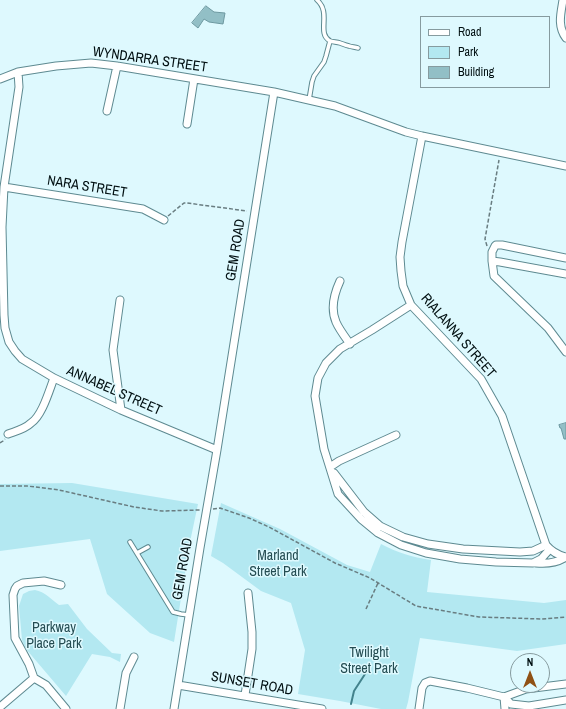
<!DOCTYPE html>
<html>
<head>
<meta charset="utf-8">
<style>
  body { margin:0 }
  #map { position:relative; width:566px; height:709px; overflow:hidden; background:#def9fe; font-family:"Archivo Narrow",sans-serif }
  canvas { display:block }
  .legend { position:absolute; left:420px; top:16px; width:130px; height:72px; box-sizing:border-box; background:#def9fe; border:1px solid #869b9f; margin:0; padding:5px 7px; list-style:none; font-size:12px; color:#010f11 }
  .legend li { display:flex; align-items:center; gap:8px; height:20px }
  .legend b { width:20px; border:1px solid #869b9f }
  .north { position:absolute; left:510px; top:653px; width:40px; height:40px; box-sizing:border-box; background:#def9fe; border:1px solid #869b9f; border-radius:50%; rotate:0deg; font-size:11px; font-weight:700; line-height:16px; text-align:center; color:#010f11 }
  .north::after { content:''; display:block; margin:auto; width:14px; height:18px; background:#8f5115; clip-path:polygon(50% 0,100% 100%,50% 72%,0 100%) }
</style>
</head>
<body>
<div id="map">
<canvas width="566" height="709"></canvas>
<ul class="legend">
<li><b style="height:5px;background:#fff"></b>Road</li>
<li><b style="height:11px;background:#b3e8f1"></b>Park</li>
<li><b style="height:11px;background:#92bfc6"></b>Building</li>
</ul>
<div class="north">N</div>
</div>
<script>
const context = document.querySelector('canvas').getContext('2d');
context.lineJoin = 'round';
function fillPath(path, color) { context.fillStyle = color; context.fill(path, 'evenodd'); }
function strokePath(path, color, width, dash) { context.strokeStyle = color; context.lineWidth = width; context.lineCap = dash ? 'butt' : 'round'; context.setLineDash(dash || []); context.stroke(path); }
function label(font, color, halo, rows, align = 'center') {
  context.font = font + ' "Archivo Narrow",sans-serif'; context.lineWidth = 3; context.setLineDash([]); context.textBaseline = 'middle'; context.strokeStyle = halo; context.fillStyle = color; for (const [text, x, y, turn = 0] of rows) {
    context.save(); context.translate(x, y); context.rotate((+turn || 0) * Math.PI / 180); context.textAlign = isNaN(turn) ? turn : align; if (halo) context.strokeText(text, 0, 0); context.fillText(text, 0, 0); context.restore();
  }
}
fillPath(new Path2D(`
  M72 483 198 504 190 542 174 642 150 633 107 594 90 539 0 551V484Z
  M221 503 280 529 347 565 370 572 381 544C399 553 411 557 431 560L427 592 544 603 566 600V644L517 651 420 638 408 702 406 709H381L340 701 298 694 305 650 291 603 261 591 223 563 211 556Z
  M35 590C45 592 51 599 59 605L68 604 87 629 112 653 121 654 120 662 110 657 92 654 66 696 26 649 22 640 19 606 23 594 29 591Z`), '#b3e8f1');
strokePath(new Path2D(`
  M351 704 354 691 367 671`), '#42828c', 2);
const building = new Path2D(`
  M206 6 214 12 225 13 223 24 209 22 204 19 198 28 192 23Z
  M566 423V439H564L561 428H560L559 425Z`);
fillPath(building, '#92bfc6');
strokePath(building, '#6e99a1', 1);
const service = new Path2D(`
  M317 0C332 13 316 33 330 41 333 42 337 42 340 43 343 44 345 45 349 46 352 47 355 47 358 48
  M309 100 312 82 314 76 324 62 326 56 330 41
  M130 542 173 612 181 614 189 615
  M137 553 148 547`);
const minor = new Path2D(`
  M563 0C561 13 557 26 566 38
  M18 72 19 87 4 187 2 227 4 315 5 328 9 342 15 351 22 359 54 378 121 410 217 450
  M0 79 18 72 56 66 91 63 117 66 274 92 335 106 406 132 422 136 566 166
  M107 111 117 66
  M187 124 194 79
  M422 136 402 242 400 257 401 271 403 286 411 305 481 379 502 416 546 545C552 552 557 555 566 557
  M4 187 143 209 164 220
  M566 258 502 245H496L495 246 492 252V261L494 276 548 328 566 352
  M492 261 500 262 566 274
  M340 281C334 294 330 308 336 322 339 329 345 337 350 344
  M120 300 113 350 121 410
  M411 305 372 330 340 349 326 363 318 378 315 396 324 449 338 494 361 519 378 533 401 545 426 553 460 559 496 562 533 563 541 559 550 549
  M8 434C16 431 25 429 31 423 42 416 49 391 54 378
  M330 467 339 461 396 435
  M334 473 364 512 380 526 403 537 428 544 463 549 520 552 533 551 546 545
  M536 563C546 564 557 563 566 557
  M61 585 44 581 23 583 17 586 15 589 13 595 15 638 29 664 34 678 46 685 66 709
  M178 685 322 709
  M245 695 252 649V632L248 593
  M504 697 511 704 529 706 566 700
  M504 697 505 709
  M0 707 34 678
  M120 709 126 673 134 657
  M174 709 200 548 217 450 274 92
  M419 709 422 688 425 683 430 681 467 688 504 697 526 689 566 684`);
strokePath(service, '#5e8a91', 5.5);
strokePath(minor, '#5e8a91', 9);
strokePath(new Path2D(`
  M168 216 184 203H187L247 211
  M487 246 485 239 499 160
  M0 443 3 441 5 439
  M0 486H27L59 490 134 507 162 511 200 510
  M213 509 220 508 249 518 269 527 335 563 370 578 416 606 479 617 542 619 566 617
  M366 609 378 583`), '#697d81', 1.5, [4, 2]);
strokePath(service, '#fff', 3.5);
strokePath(minor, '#fff', 7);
label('14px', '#010f11', '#def9fe', [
  ["WYNDARRA STREET",150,60,8],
  ["NARA STREET",87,187,9],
  ["GEM ROAD",236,250,-81],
  ["RIALANNA STREET",458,336,49],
  ["ANNABEL STREET",114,391,24],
  ["GEM ROAD",183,569,-80],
  ["SUNSET ROAD",252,684,10]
]);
label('14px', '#244c52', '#def9fe', [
  ["Marland",278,556],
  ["Street Park",278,572],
  ["Parkway",54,628],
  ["Place Park",54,644],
  ["Twilight",369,653],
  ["Street Park",369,669]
]);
</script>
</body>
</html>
